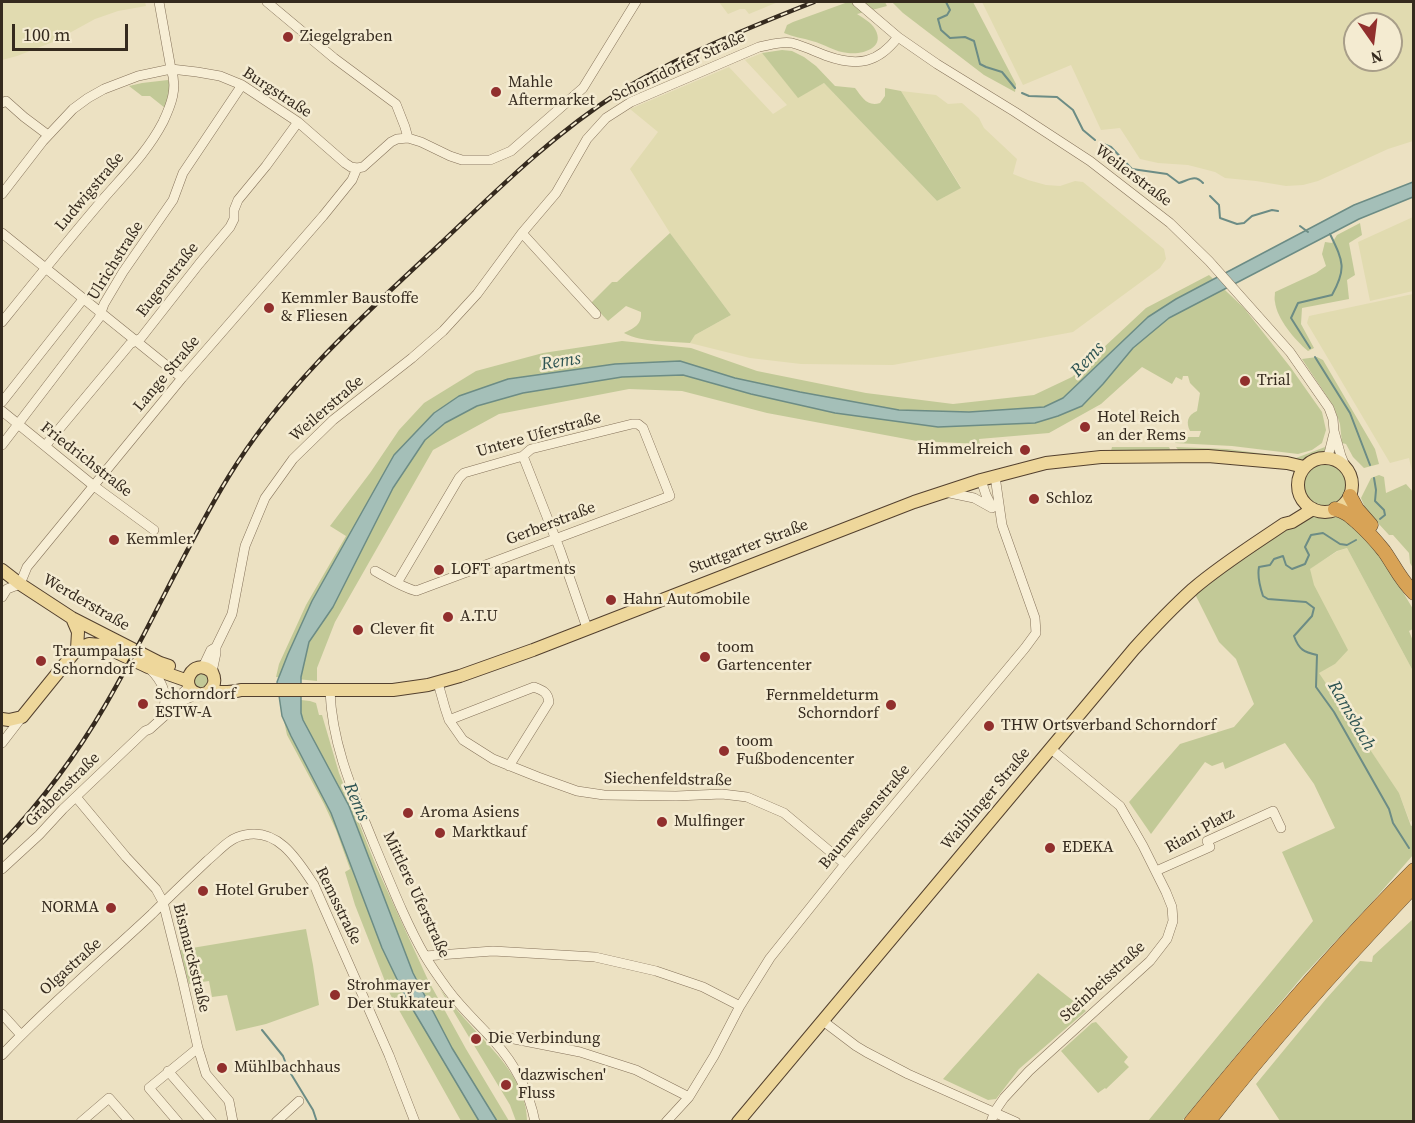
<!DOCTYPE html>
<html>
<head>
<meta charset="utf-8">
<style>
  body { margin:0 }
  #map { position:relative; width:1415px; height:1123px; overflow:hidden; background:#ece1c2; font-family:"Source Serif 4",serif }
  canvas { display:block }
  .frame { position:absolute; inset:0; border:3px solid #352a1e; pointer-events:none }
  .north { position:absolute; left:1343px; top:12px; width:60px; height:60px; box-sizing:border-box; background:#f4ebd1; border:2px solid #a89e89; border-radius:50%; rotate:166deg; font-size:16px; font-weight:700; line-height:24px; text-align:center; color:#352a1e }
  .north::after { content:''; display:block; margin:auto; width:21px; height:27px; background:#912f2d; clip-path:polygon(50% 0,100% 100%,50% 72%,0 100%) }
  .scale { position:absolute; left:12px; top:24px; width:116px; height:27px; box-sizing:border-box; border:3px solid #352a1e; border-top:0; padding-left:8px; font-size:18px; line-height:21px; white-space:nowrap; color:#352a1e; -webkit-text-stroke:4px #f4ebd1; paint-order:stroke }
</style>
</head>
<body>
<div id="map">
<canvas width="1415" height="1123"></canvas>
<div class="frame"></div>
<div class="north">N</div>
<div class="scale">100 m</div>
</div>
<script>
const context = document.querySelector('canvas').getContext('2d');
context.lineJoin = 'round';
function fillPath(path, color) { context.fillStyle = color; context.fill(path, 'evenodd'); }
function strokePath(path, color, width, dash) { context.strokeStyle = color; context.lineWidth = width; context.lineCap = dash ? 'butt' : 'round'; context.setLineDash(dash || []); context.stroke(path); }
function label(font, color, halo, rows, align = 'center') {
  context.font = font + ' "Source Serif 4",serif'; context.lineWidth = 5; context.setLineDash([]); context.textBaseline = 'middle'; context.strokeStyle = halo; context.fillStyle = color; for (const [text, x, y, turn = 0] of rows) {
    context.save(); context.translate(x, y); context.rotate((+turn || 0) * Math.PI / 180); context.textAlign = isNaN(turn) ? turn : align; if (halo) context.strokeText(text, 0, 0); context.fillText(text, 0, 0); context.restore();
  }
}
fillPath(new Path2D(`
  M2 2H145L146 6 118 11 95 19 53 42 17 56 2 60Z
  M719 2H778L749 14 745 9H740L728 14Z
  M982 2H1413V141L1388 149 1318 181 1303 185 1286 186 1256 181 1225 178 1215 172 1188 165 1158 163 1140 159 1120 128 1101 130 1071 65 1023 85ZM1355 24H1391V60H1355Z
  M762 53 798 97 824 83 937 201 961 187 901 91 936 95 948 104 962 103 979 118 984 128 1017 159 1013 174 1028 180 1046 185 1060 186 1075 181 1083 182 1164 249 1166 259 1160 268 1073 332 893 365 801 364 750 358 690 343 695 335 731 315 670 233 630 169 658 132 630 109 729 67 773 114 787 105 745 60Z
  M1413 217V291L1370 301 1358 242Z
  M1413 294 1414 471H1412L1409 458 1390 463 1307 323 1309 316Z
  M1347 548 1413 671 1414 819 1410 822 1399 793 1318 673 1335 664 1309 569 1338 551Z`), '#e1dbb0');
fillPath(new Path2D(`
  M848 2H885L887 6 857 14C863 18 871 22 875 29 886 48 862 55 848 53 835 52 824 44 812 41 803 38 793 37 784 33L787 25 793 22Z
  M892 2H973L1016 84 1015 92 984 75 903 13Z
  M782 50 792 51 804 57 816 66 835 86 855 88C862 97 867 107 880 103L885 96V88L901 91 961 188 937 201 824 83 798 98 762 53Z
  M168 80 172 89 165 108 150 96H142L129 86 142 83Z
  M1360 223 1362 235 1349 243 1355 275 1347 280 1349 299 1302 308 1301 324 1314 348 1308 351C1295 340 1277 319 1275 302 1274 299 1275 295 1275 292L1316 273 1326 266 1322 254 1325 242 1332 243 1337 235Z
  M670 233 731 315 695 335 690 343C668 341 643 343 624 333 634 328 642 325 641 312L626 306 608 321 591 303 612 282H617Z
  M1209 275 1244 308 1291 368 1322 412 1326 430 1322 443 1312 450 1298 454 1232 446 1175 443 1177 437H1199L1201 431H1190C1186 423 1187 415 1197 411L1200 393 1190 383 1188 376H1183L1182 380 1176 377 1172 384 1142 367 1101 404 1049 433 979 439 980 444 917 441 767 413 682 391 629 389 499 414 433 450 335 622 317 668V681L276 677 279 664 306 605 346 536 330 526 370 473 399 430 424 403 476 371 543 353 622 341 691 348 757 371 866 393 953 404 1034 395 1072 377 1146 308Z
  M1317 357 1323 360 1375 449 1379 464 1364 468 1353 457 1346 444 1342 443 1340 424 1334 407 1302 359Z
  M1112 447H1169L1170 449 1169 450 1111 451Z
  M1176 447 1227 449 1296 458 1325 447V450L1320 454 1303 461 1179 451Z
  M1301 485a23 23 0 1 1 46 0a23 23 0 1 1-46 0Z
  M1379 475 1384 477 1386 493 1406 484 1414 493 1413 568 1410 563 1409 553 1393 535H1389L1366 510 1361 498 1371 478Z
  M1309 514 1323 516 1335 514 1352 523 1365 536 1388 567 1413 609V629L1409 631 1413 641V671L1347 548 1337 551 1310 569 1314 585 1348 650 1335 664 1319 673 1399 793 1411 826 1413 825V855L1373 901 1302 977 1239 1052 1182 1121H1148L1313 921 1282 852 1335 828 1314 784 1285 743 1225 769 1223 762 1212 766 1205 762 1151 834 1129 802 1180 744 1234 727 1254 704 1236 659 1219 642 1195 594 1212 578Z
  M194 681a7 7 0 1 1 14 0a7 7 0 1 1-14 0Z
  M301 700 310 701 316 703 319 715H322L339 773 376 866 428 980 466 1049 509 1121H461L390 994 355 905 345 872 350 869 336 830 324 804 287 735 284 721 301 706Z
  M1413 919V1121H1280L1256 1084 1326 999 1360 961 1372 962 1373 956Z
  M306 929 313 965 319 1005 266 1024 236 1031 227 995 212 997 209 981 189 984 180 950Z
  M1038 973 1086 1011 1019 1069 996 1099 988 1100 943 1079Z
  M440 989C450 1002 461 1015 473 1028 497 1054 527 1083 527 1121H516L510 1105Z
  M1096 1022 1128 1057 1124 1062 1129 1067 1106 1089 1105 1088 1098 1093 1061 1051 1092 1023Z`), '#c2c997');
const water = new Path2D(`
  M1413 182V197L1359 219 1169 318 1133 348 1103 384 1082 406 1058 416 1035 423 938 427 835 413 751 394 683 375 622 377 523 393 477 406 445 423 425 440 393 488 333 607 309 642 301 677V713L303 720 349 806 413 973 452 1048 497 1121H479L406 998 382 948 331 813 291 736 282 716 277 682 288 654 312 601 394 455 434 413 459 396 508 379 615 364 680 361 735 378 800 392 899 410 969 412 1044 407 1063 398 1148 317 1176 299 1354 205Z`);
fillPath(water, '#a4bfb8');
strokePath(water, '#6c8c85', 1.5);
strokePath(new Path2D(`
  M946 2 950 10 947 15 938 19 941 30 950 38 965 37 974 41 980 64 986 67 1002 72 1015 88
  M1022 93 1029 96 1057 97 1073 110 1083 130 1095 140
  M1101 143 1111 147 1132 169 1167 174 1179 183C1189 180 1195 174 1203 183
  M1210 196 1219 205 1220 218 1237 224 1244 223 1252 216 1272 210 1278 211
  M1300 226 1308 232
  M1310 348 1291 318 1298 303 1332 295C1347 268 1343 261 1330 234
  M1315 357 1350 413 1370 465
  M1374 478 1376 490 1375 501 1384 510 1385 515 1380 519
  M1356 540 1347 545 1340 544 1323 533 1311 535 1305 547 1309 555 1305 564 1292 569 1286 565 1283 556 1274 559 1270 565 1259 567C1257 577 1260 587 1263 596L1268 599 1306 602 1314 608 1312 616 1294 636C1299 650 1304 652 1317 655L1316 687 1334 712 1389 809 1393 823 1409 848
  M262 1030 283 1056 288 1069 313 1110 317 1122`), '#6c8c85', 2);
const minor = new Path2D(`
  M267 2 334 58 396 104 405 127 408 138
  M857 2 898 37 937 64 1015 112 1090 161 1170 223 1209 261 1290 352 1329 408 1333 419 1334 431 1341 456 1346 468
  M2 103 6 101 24 117 48 135
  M357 168 363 167 391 142 397 139 408 138 421 142 450 156 462 160H490L511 151 583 88 636 2
  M2 194 43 141 73 109 88 98 104 89 138 76 171 69 197 72 220 76 242 85 298 122 345 163 351 167 357 168
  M2 233 182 378
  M522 233 596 314
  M2 322C35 281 69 239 104 198 125 174 148 151 163 122 171 105 178 88 171 69L159 2
  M2 402 84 298
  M2 411 94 486 154 530
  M2 445 99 318 104 304 123 272 173 200 183 173 242 85
  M45 446 130 344 141 338 199 264 230 227 234 219V210L238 200 266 166 298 122
  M523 456 560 550 587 628
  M1326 458 1329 453 1334 433
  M981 480 986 495 992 507
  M945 492 974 498 992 508
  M375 571C388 578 401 587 416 591L670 496 643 428 638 424H632L531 449 523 456 464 473 459 478 397 583
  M2 597 7 589 20 584 27 567 182 378 323 216 352 180 357 168
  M203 667 211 650 216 647 232 614 245 546 265 498 293 459 333 420 412 358 443 331 477 294 522 233 556 193 587 139 606 118 631 102 759 47C770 45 781 41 792 43 804 46 816 52 827 56 858 67 878 63 898 37
  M150 669C161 680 169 693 163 710
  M212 672 216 653V647
  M438 683 445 708 449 720 463 740 493 759 538 777 577 791 604 795 676 796 722 794 747 797 784 813 845 864
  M330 691C332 746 354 794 374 844 390 882 405 921 425 956 432 968 440 979 448 990 462 1009 479 1024 494 1041 515 1064 529 1091 535 1122
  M171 703 189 687
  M449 720 534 687C542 690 548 692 549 702L509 766
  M2 743 22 717
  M76 797 126 857 156 889 163 902 182 978 198 1048
  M2 869 39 835 63 809 145 731 150 729 180 702 198 694
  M1156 871 1210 847 1207 841 1273 811 1281 828
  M425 956 493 951 595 957 656 971 703 987 740 1006
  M2 1014 21 1035
  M823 1021 856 1046 866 1052 908 1074 1016 1122
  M495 1042 509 1038 580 1052 636 1070 689 1097
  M2 1055C49 1005 102 961 152 914 170 896 189 878 208 860 219 851 230 837 245 835 279 828 298 861 314 885L389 1055 415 1122
  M168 1071 212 1122
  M81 1122 109 1098 130 1122
  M178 1122 149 1088 198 1048 206 1074 229 1101 233 1122
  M276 1122 299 1101
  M666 1122 689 1097 714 1056 740 1006 770 958 845 864 1025 648 1036 633 1035 618 1002 525 995 476
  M991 1122 995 1111 1004 1098 1029 1071 1150 961 1167 939 1173 921 1172 907 1166 892 1143 846 1120 806 1051 749`);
const major = new Path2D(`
  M1298 485a27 27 0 1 1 54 0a27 27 0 1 1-54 0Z
  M2 570 20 584 72 618 160 663 169 666
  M72 618 78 632 77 649
  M208 692C215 686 216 680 212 672 192 655 177 689 199 694 203 695 208 692 213 692 222 692 231 693 241 690H393L428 685 460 676 533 650 914 502 981 480 1046 463 1101 457 1208 456 1287 463 1304 467
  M2 719 9 720 22 717 77 649 89 644 101 645 148 667 188 681
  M738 1122 1134 649C1153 628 1172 608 1193 589 1221 565 1253 545 1284 524L1292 522 1313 509`);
const highway = new Path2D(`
  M1350 496 1357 509 1371 525
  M1335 509C1345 511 1351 517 1358 523 1368 532 1376 541 1384 551 1394 565 1401 581 1414 593
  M1191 1122C1262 1035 1335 949 1414 870
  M1208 1122C1272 1040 1342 962 1414 886`);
strokePath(minor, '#85725a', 10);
strokePath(major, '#53402e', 14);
strokePath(highway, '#53402e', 15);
strokePath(minor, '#f7eed5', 9);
strokePath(major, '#eed79b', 12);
strokePath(highway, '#d8a356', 14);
const rail = new Path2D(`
  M2 843C42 801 77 754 106 704 150 629 184 549 229 476 284 386 363 316 439 245 496 191 552 135 618 93 636 81 656 71 676 61 721 39 768 20 814 2`);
strokePath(rail, '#352a1e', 4.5);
strokePath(rail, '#f4ebd1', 2, [7]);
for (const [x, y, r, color] of [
  [288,37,6,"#912f2d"],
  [496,92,6,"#912f2d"],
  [269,308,6,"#912f2d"],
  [1245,381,6,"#912f2d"],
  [1085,427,6,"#912f2d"],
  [1025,450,6,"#912f2d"],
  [1034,499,6,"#912f2d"],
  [114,540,6,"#912f2d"],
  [439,570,6,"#912f2d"],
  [611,600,6,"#912f2d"],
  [448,617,6,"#912f2d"],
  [358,630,6,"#912f2d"],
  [705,657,6,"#912f2d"],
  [41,661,6,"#912f2d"],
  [143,704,6,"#912f2d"],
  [891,705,6,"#912f2d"],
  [989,726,6,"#912f2d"],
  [724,751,6,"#912f2d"],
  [408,813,6,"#912f2d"],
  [662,822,6,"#912f2d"],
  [440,833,6,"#912f2d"],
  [1050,848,6,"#912f2d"],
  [203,891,6,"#912f2d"],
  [111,908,6,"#912f2d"],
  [335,995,6,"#912f2d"],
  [476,1039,6,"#912f2d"],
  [222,1068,6,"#912f2d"],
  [506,1085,6,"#912f2d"]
]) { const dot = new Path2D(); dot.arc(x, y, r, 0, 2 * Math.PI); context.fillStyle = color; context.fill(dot); strokePath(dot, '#f4ebd1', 2); }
label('16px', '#352a1e', '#f4ebd1', [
  ["Ziegelgraben",300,37],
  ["Mahle",508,83],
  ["Aftermarket",508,101],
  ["Kemmler Baustoffe",281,299],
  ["& Fliesen",281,317],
  ["Trial",1257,381],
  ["Hotel Reich",1097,418],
  ["an der Rems",1097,436],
  ["Himmelreich",1013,450,"right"],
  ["Schloz",1046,499],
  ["Kemmler",126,540],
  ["LOFT apartments",451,570],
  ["Hahn Automobile",623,600],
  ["A.T.U",460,617],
  ["Clever fit",370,630],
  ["toom",717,648],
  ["Gartencenter",717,666],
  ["Traumpalast",53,652],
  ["Schorndorf",53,670],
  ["Schorndorf",155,695],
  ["ESTW-A",155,713],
  ["Fernmeldeturm",879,696,"right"],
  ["Schorndorf",879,714,"right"],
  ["THW Ortsverband Schorndorf",1001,726],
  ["toom",736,742],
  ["Fußbodencenter",736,760],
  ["Aroma Asiens",420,813],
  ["Mulfinger",674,822],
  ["Marktkauf",452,833],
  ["EDEKA",1062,848],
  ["Hotel Gruber",215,891],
  ["NORMA",99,908,"right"],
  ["Strohmayer",347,986],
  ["Der Stukkateur",347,1004],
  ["Die Verbindung",488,1039],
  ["Mühlbachhaus",234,1068],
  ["'dazwischen'",518,1076],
  ["Fluss",518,1094]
], 'left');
label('16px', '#352a1e', '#f4ebd1', [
  ["Schorndorfer Straße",679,67,-25],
  ["Burgstraße",277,93,33],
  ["Weilerstraße",1133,176,37],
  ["Ludwigstraße",90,192,-50],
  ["Ulrichstraße",116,261,-58],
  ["Eugenstraße",168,280,-52],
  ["Lange Straße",167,374,-50],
  ["Weilerstraße",327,409,-41],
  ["Untere Uferstraße",539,435,-16],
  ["Friedrichstraße",86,460,38],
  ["Gerberstraße",551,524,-21],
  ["Stuttgarter Straße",749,547,-21],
  ["Werderstraße",86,603,30],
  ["Siechenfeldstraße",668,780,1],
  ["Grabenstraße",63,790,-45],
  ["Waiblinger Straße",986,799,-50],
  ["Baumwasenstraße",865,817,-50],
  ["Riani Platz",1200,831,-29],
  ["Mittlere Uferstraße",416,895,65],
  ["Remsstraße",338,906,64],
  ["Bismarckstraße",191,958,76],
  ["Olgastraße",71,967,-42],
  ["Steinbeisstraße",1103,982,-43]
]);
label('italic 18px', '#2e5453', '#f4ebd1', [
  ["Rems",1088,360,-48],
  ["Rems",561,362,-9],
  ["Ramsbach",1351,716,60],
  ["Rems",356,802,66]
]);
</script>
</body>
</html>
